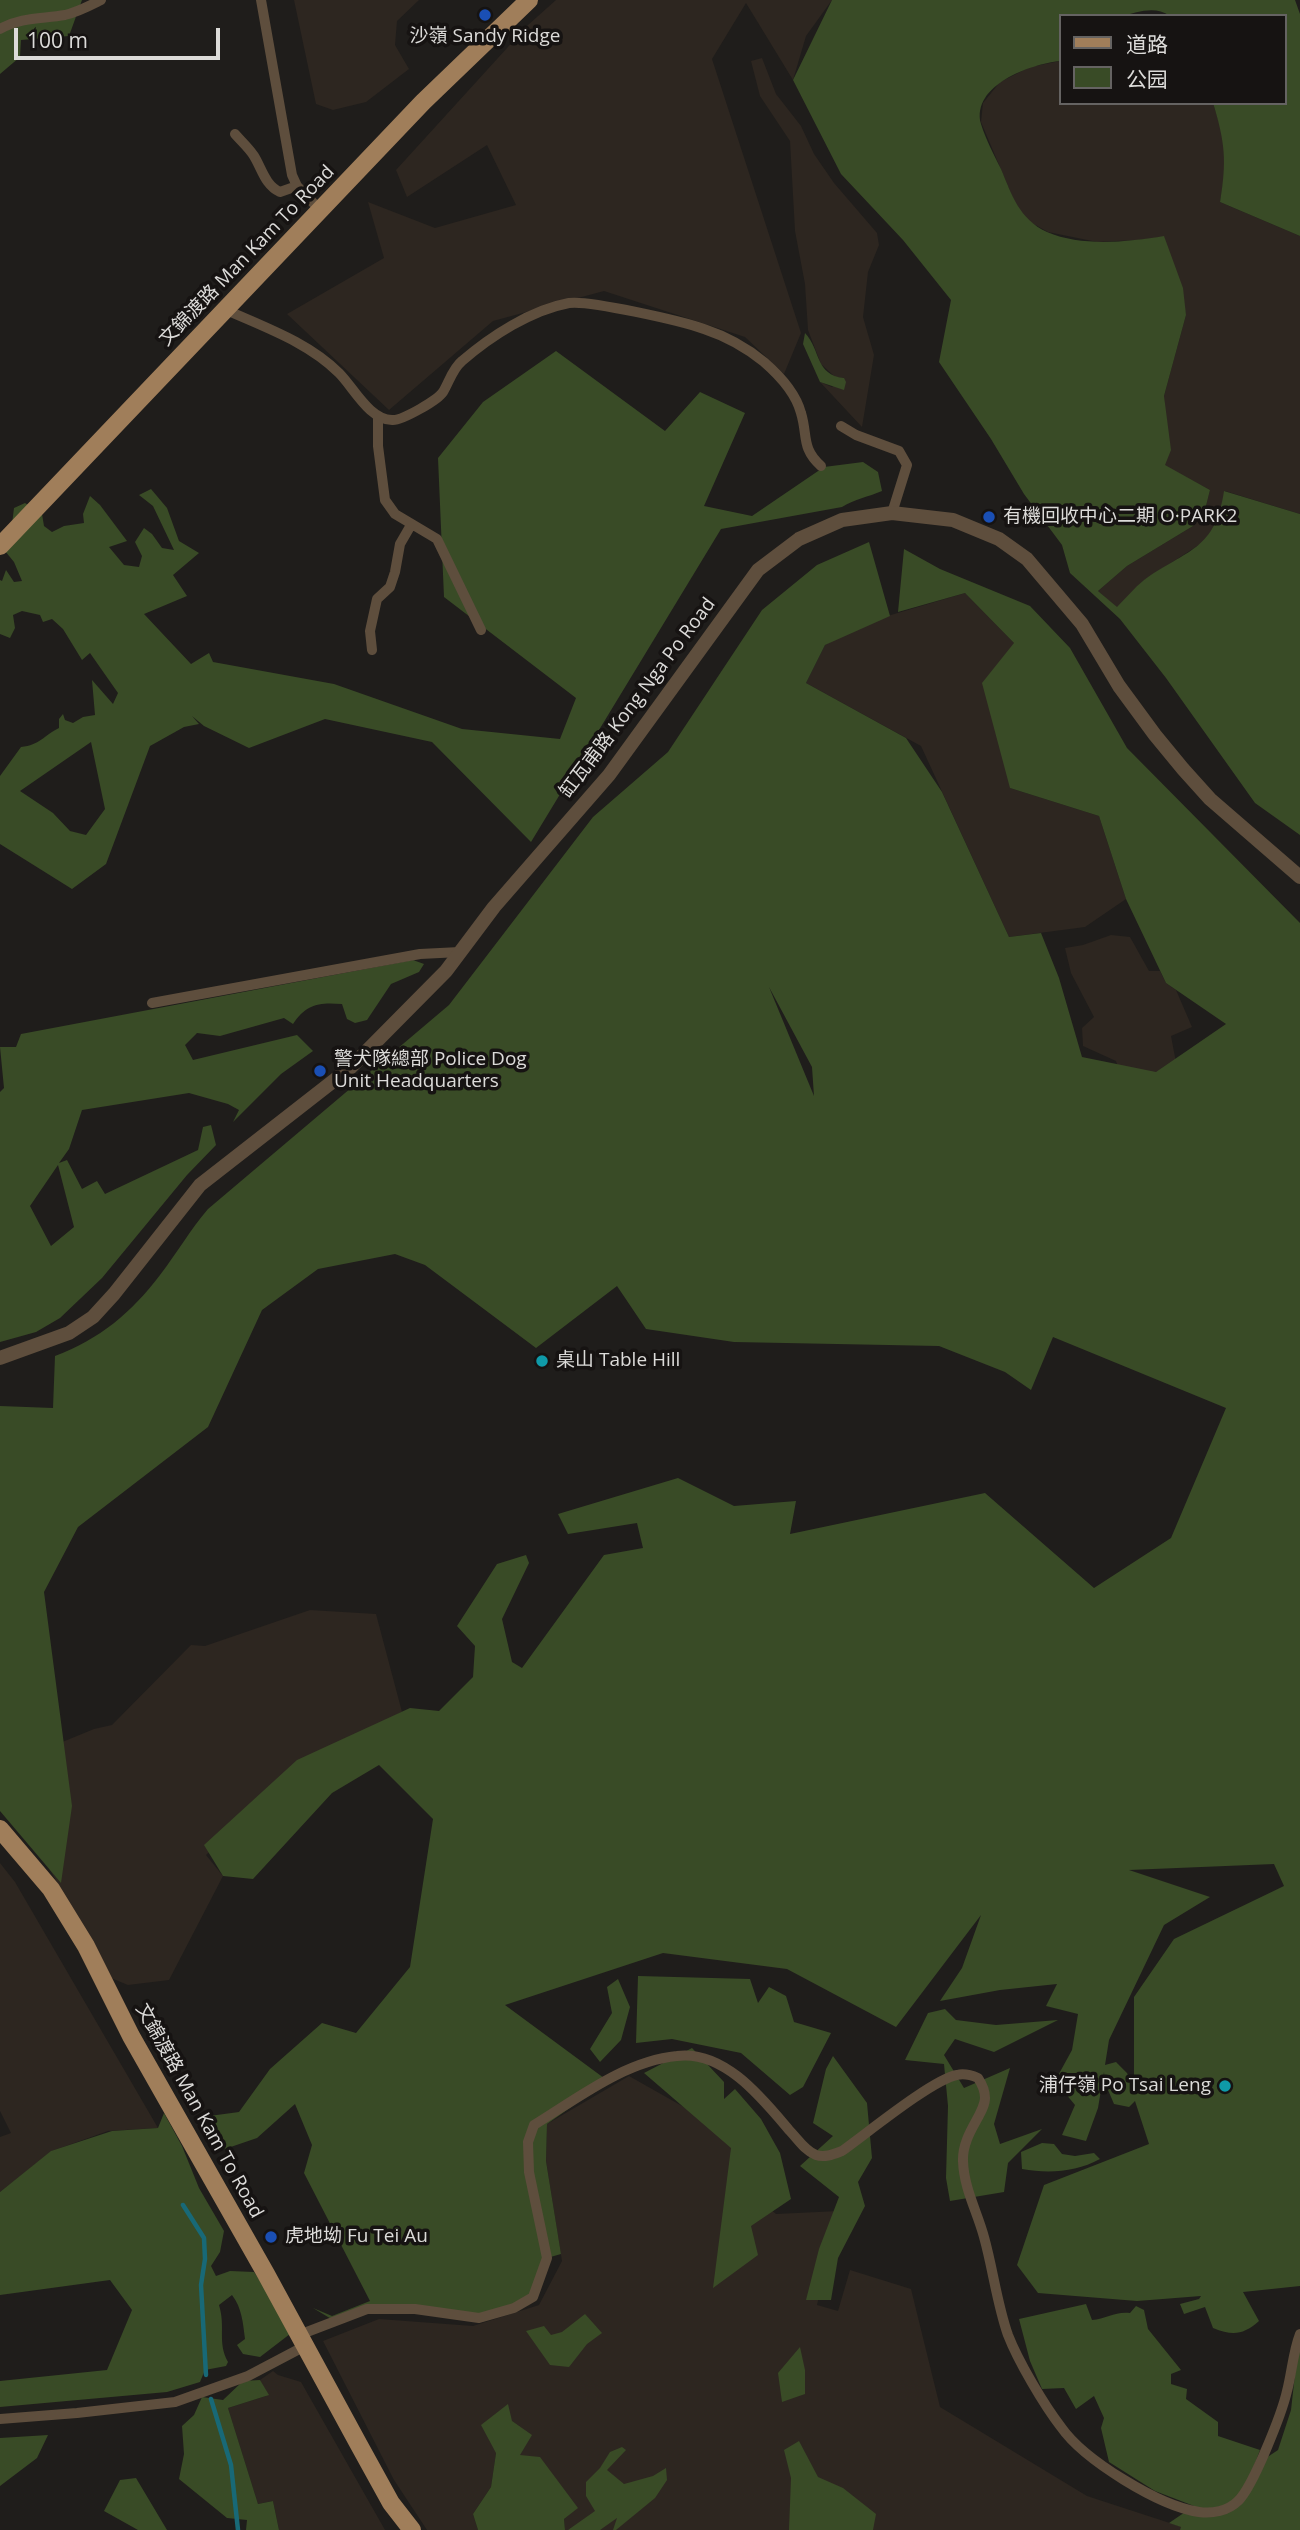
<!DOCTYPE html>
<html>
<head>
<meta charset="utf-8">
<style>
  body { margin:0 }
  #map { position:relative; width:1300px; height:2530px; overflow:hidden; background:#1f1d1b; font-family:"Open Sans","Noto Sans SC",sans-serif }
  canvas { display:block }
  .legend { position:absolute; left:1059px; top:14px; width:228px; height:91px; box-sizing:border-box; background:#161312; border:2px solid #656362; margin:0; padding:9px 12px; list-style:none; font-size:21px; color:#dcdbd9 }
  .legend li { display:flex; align-items:center; gap:14px; height:35px }
  .legend b { width:35px; border:2px solid #656362 }
  .scale { position:absolute; left:14px; top:28px; width:206px; height:32px; box-sizing:border-box; border:4px solid #dcdbd9; border-top:0; padding-left:9px; font-size:21px; line-height:24px; white-space:nowrap; color:#dcdbd9; -webkit-text-stroke:5px #161312; paint-order:stroke }
</style>
</head>
<body>
<div id="map">
<canvas width="1300" height="2530"></canvas>
<ul class="legend">
<li><b style="height:9px;background:#a07e5a"></b>道路</li>
<li><b style="height:19px;background:#394b26"></b>公园</li>
</ul>
<div class="scale">100 m</div>
</div>
<script>
const context = document.querySelector('canvas').getContext('2d');
context.lineJoin = 'round';
function fillPath(path, color) { context.fillStyle = color; context.fill(path, 'evenodd'); }
function strokePath(path, color, width, dash) { context.strokeStyle = color; context.lineWidth = width; context.lineCap = dash ? 'butt' : 'round'; context.setLineDash(dash || []); context.stroke(path); }
function label(font, color, halo, rows, align = 'center') {
  context.font = font + ' "Open Sans","Noto Sans SC",sans-serif'; context.lineWidth = 7; context.setLineDash([]); context.textBaseline = 'middle'; context.strokeStyle = halo; context.fillStyle = color; for (const [text, x, y, turn = 0] of rows) {
    context.save(); context.translate(x, y); context.rotate((+turn || 0) * Math.PI / 180); context.textAlign = isNaN(turn) ? turn : align; if (halo) context.strokeText(text, 0, 0); context.fillText(text, 0, 0); context.restore();
  }
}
fillPath(new Path2D(`
  M294 0H419L397 21 395 45 409 69 366 102 333 110 316 104Z
  M556 0H832L806 36 793 80 746 3 712 59 801 333 784 374 745 337 604 291 493 321 389 410 287 314 384 258 368 202 435 228 516 205 487 145 407 197 396 170 528 25Z
  M762 58 776 94 801 126 814 154 834 183 877 233 879 245 868 272 863 317 874 355 862 427 820 382 832 387 844 378 835 377 821 364 808 330 805 284 795 231 790 141 760 96 751 61Z
  M1060 61V103H1213L1224 138 1225 171 1220 202 1300 236V514L1225 491 1221 514 1205 541 1143 581 1117 608 1098 591 1127 566 1193 526 1206 506 1210 490 1165 466 1164 396 1186 315 1164 237 1138 240 1097 242 1048 232 1030 222 1018 210 981 122 983 103 1000 82 1030 67Z
  M965 593 1014 643 1010 788 1099 816 1126 899 1085 927 1009 937 921 746 806 683 825 645 864 623Z
  M1111 935 1130 937 1149 971H1160L1166 983 1176 990 1192 1027 1171 1036 1178 1073 1124 1087 1116 1061 1083 1046 1082 1028 1094 1017 1071 973 1065 948 1083 945Z
  M310 1610 376 1614 402 1712 294 1772 206 1855 223 1876 169 1980 128 1985 111 1978 28 1831 0 1757 21 1759 94 1729 112 1725 191 1645 205 1646Z
  M0 1863 15 1882 158 2128 108 2131 52 2151 0 2192V2137L11 2133 0 2111Z
  M629 2076 758 2149 755 2196 776 2214 839 2211 817 2305 838 2311 850 2270 911 2289 940 2407 1087 2496 1182 2527 1180 2530H565L564 2519 577 2508 496 2453 491 2487 473 2514 478 2530H427L394 2480 323 2341 379 2319 473 2326 539 2305 562 2261 546 2161 547 2124Z
  M273 2371 278 2375 301 2382 385 2530H279L273 2501 258 2504 228 2408 266 2396 260 2380Z`), '#2d2620');
fillPath(new Path2D(`
  M0 0H82L69 36 21 40 20 57 0 74Z
  M832 0H1295L1300 14V236L1220 202C1227 161 1225 142 1213 103H1284V16H1170C1154 5 1137 13 1122 16 1103 20 1079 16 1060 16V61C1031 64 971 85 981 124 986 140 994 155 1001 169 1012 195 1019 219 1047 232 1082 247 1127 242 1164 236L1183 288 1186 315 1164 396 1171 450 1165 465 1210 490 1206 506 1193 526 1127 566 1098 591 1117 607C1126 598 1134 588 1144 580 1187 549 1215 551 1224 491L1300 514V835L1255 803 1166 678 1120 619 1070 573 1062 545 1024 494 991 439 939 362 951 300 903 240 841 174 793 80Z
  M805 333C821 350 815 375 844 378L846 382 844 390 820 382 803 344Z
  M556 351 665 431 700 392 745 413 704 506 752 516 824 467 863 462 878 472 882 491C868 497 855 499 842 507L721 529 531 842 432 742 325 719 249 748 204 726 192 716 199 724 184 727 150 746 106 864 72 889 0 844V776L21 747C40 745 43 736 59 728V719L63 714 65 720 73 723 83 717 95 715 92 680 113 704 118 693 90 653 82 660 63 629 52 619 43 622 40 615 22 611 13 615 15 628 10 638 0 634V580L2 581 6 570 14 582 22 581 14 562 5 551 10 540 14 508 25 503 42 514 44 526 52 532 64 526 84 523 83 514 90 496 100 505 127 541 109 547 124 565 139 567 142 556 135 542 144 528 152 534 162 548 174 550 153 506 139 495 151 489 167 508 179 541 199 553 173 575 187 596 144 614 191 664 209 653 213 662 334 684 462 729 560 739 576 698 444 597 438 458 483 402ZM91 742 105 809 86 835 70 831 53 813 20 791Z
  M869 542 890 616 825 645 806 683 906 738 942 792 1009 937 1041 933 1059 978 1082 1057 1156 1072 1226 1024 1166 983 1126 899 1099 816 1010 788 982 683 1014 643 965 593 898 612 904 549 940 569 1030 606 1070 648 1127 748 1300 923V2286L1243 2292 1259 2321C1243 2335 1233 2336 1213 2328L1205 2307 1184 2314 1180 2304 1199 2299 1201 2296 1137 2301 1038 2293 1017 2265 1044 2185 1149 2144 1135 2101 1129 2107 1114 2104 1105 2083 1104 2072 1098 2108 1086 2141 1062 2135 1075 2105 1055 2081 1072 2050 1078 2014 1046 2006 1057 1984 1000 1990 940 2001 962 1968 981 1915 896 2027 787 1969 663 1953 505 2005 608 2081 547 2124 546 2161 561 2254 547 2258 527 2300 483 2316 367 2307 333 2320 313 2308 332 2316 370 2301 304 2173 312 2145 295 2104 257 2138 219 2151 202 2117 239 2112 270 2069 322 2023 356 2033 410 1967 433 1819 379 1765 332 1793 253 1879 223 1876 204 1845 297 1760 410 1708 439 1711 473 1677 475 1646 457 1626 497 1564 526 1555 529 1563 502 1619 512 1662 522 1668 604 1555 643 1548 637 1523 568 1534 558 1514 678 1478 734 1506 796 1501 790 1534 985 1493 1094 1588 1171 1538 1226 1408 1053 1337 1031 1390 1005 1372 939 1346 734 1342 646 1329 617 1286 536 1348 425 1265 395 1254 318 1269 262 1310 208 1427 78 1527 44 1592 72 1806 61 1883 0 1811V1406L53 1408 55 1356C100 1339 131 1313 160 1275 177 1253 190 1230 208 1209L449 1005 593 817 668 752 762 610 817 565ZM769 987 812 1067 814 1096ZM1274 1864 1284 1886 1174 1939 1134 1997V2088L1127 2073 1116 2062 1105 2065 1109 2040 1164 1925 1210 1897 1129 1870Z
  M413 960 424 964 419 972 391 984 367 1020 355 1023 347 1019 342 1004C319 1002 306 1004 293 1024L284 1018 220 1036 197 1033 185 1045 193 1060 297 1035 313 1051 281 1074 233 1122 239 1110 228 1104 189 1093 82 1110 69 1149 59 1163 67 1160 82 1189 97 1181 105 1194 198 1150 203 1127 211 1125 216 1145 187 1175 102 1278 60 1318 36 1332 0 1342V1092L4 1088 0 1047H16L21 1034ZM58 1165 74 1227 51 1246 30 1206Z
  M638 1976 750 1979 758 2003 769 1987 786 1996 794 2022 831 2033 803 2087 790 2095 741 2053 672 2039 636 2043Z
  M618 1979 630 2007 621 2040 600 2062 590 2049 612 2013 607 1987Z
  M945 2009 956 2020 996 2025 1058 2020 994 2052 955 2039 944 2055 964 2088 1010 2068 994 2124 1000 2144 1042 2129 1008 2163 1004 2192 950 2201 946 2178 948 2106 944 2064 905 2060 928 2013Z
  M692 2048 724 2082V2099L735 2089 761 2119 780 2153 791 2199 751 2226 758 2255 713 2288 731 2148 644 2073Z
  M833 2056 867 2103 872 2158 858 2182 865 2206 838 2258 831 2300H806L819 2249 839 2197 800 2166 833 2136 813 2123 826 2069Z
  M164 2113 182 2146 199 2188 224 2231 220 2252 211 2266 216 2276 230 2271 254 2272 274 2301 290 2334 260 2357 243 2354 237 2345 245 2339C243 2323 242 2308 232 2295L219 2305C226 2328 217 2342 228 2362L226 2366 205 2370 200 2382 167 2392 0 2407V2381L107 2370 132 2310 110 2280 0 2295V2192L51 2151 112 2131 158 2128Z
  M1042 2143 1054 2144 1062 2154 1075 2156 1094 2153 1100 2159C1076 2172 1049 2174 1022 2169L1021 2152Z
  M1086 2304 1092 2320C1106 2319 1116 2311 1130 2313L1136 2306 1144 2310 1148 2329 1181 2370 1171 2374V2384L1187 2389 1186 2399 1218 2422V2436L1260 2450 1254 2466 1278 2450 1291 2410 1300 2330V2530H1180L1181 2527 1169 2523 1194 2506 1155 2491 1109 2462 1101 2428 1104 2418 1094 2396 1076 2409 1064 2388 1042 2389 1030 2361 1019 2319Z
  M585 2314 602 2333 587 2344 569 2367 550 2365 526 2331 544 2326 551 2335 562 2332Z
  M800 2347 805 2370V2394L782 2402 778 2373Z
  M260 2380 269 2395 228 2408 258 2504 273 2501 279 2530H246L247 2520 227 2518 179 2479 184 2454 182 2426 194 2415 202 2397 223 2400 243 2381Z
  M508 2404 512 2421 532 2435 520 2455 540 2457 578 2508 564 2519 565 2530H478L473 2514 491 2487 496 2453 481 2425Z
  M48 2435 37 2458 0 2486V2438Z
  M799 2441 818 2477 843 2488 876 2514 873 2530H789L791 2478 784 2450Z
  M622 2447 626 2450 607 2470 624 2484 653 2476 666 2468 667 2480 655 2498 616 2530H613L617 2518 600 2530H568L595 2511 586 2496V2482L600 2468 610 2452Z
  M136 2478 167 2530H138L104 2511 120 2480Z`), '#394b26');
strokePath(new Path2D(`
  M183 2205 204 2238 205 2259 201 2285 206 2375
  M211 2399 231 2465 238 2530`), '#186977', 4.5);
strokePath(new Path2D(`
  M261 0 292 175 297 186 320 210
  M0 29C21 17 42 19 65 15 78 12 89 6 101 0
  M235 134C241 141 249 148 254 156 262 169 265 185 280 192L297 186
  M224 309C264 327 308 342 339 373 354 388 370 421 393 420 403 420 438 400 443 392 449 382 453 368 462 361 491 336 531 310 569 303 589 300 682 321 704 329 725 336 747 348 764 362 779 375 796 394 801 413 808 436 801 448 821 466
  M378 418V446L385 500 395 514 437 539 481 630
  M841 426 856 435 899 451 907 465 892 513
  M372 650 370 631 377 599 390 587 395 572 400 544 411 525
  M152 1003 420 954 460 952
  M299 2335 367 2309H415L479 2318 514 2308 533 2297 547 2258 529 2172 528 2142 534 2125C578 2098 625 2061 677 2056 724 2050 762 2098 789 2130 797 2138 805 2151 816 2155 825 2158 834 2154 842 2151 866 2134 933 2079 957 2075 965 2073 971 2075 978 2078 982 2084 985 2090 985 2098 985 2114 962 2134 963 2161 964 2189 977 2211 984 2237 993 2269 997 2304 1008 2335 1018 2361 1044 2405 1061 2427 1084 2460 1159 2506 1199 2512 1212 2514 1228 2511 1238 2501 1253 2487 1282 2413 1287 2391 1292 2372 1293 2352 1300 2334
  M0 2419 77 2413 175 2402 248 2376 305 2346`), '#5e4e3d', 10);
strokePath(new Path2D(`
  M0 1358 69 1333 93 1317 114 1294 200 1185 350 1068 446 971 494 907 609 775 758 570 799 539 842 520 892 513 953 520 999 539 1027 559 1082 624 1119 686 1155 735 1183 769 1210 799 1300 877`), '#5e4e3d', 14);
strokePath(new Path2D(`
  M0 546 423 102 529 0
  M0 1829 51 1889 86 1946 131 2036 266 2274 359 2445 391 2503 412 2530`), '#a07e5a', 18);
for (const [x, y, r, color] of [
  [485,15,7,"#1a4fb4"],
  [989,517,7,"#1a4fb4"],
  [320,1071,7,"#1a4fb4"],
  [542,1361,7,"#0f9aa8"],
  [1225,2086,7,"#0f9aa8"],
  [271,2237,7,"#1a4fb4"]
]) { const dot = new Path2D(); dot.arc(x, y, r, 0, 2 * Math.PI); context.fillStyle = color; context.fill(dot); strokePath(dot, '#161312', 2.5); }
label('19px', '#dcdbd9', '#161312', [
  ["沙嶺 Sandy Ridge",485,37,"center"],
  ["有機回收中心二期 O·PARK2",1003,517],
  ["警犬隊總部 Police Dog",334,1060],
  ["Unit Headquarters",334,1082],
  ["桌山 Table Hill",556,1361],
  ["浦仔嶺 Po Tsai Leng",1211,2086,"right"],
  ["虎地坳 Fu Tei Au",285,2237]
], 'left');
label('19px', '#dcdbd9', '#161312', [
  ["文錦渡路 Man Kam To Road",247,256,-46],
  ["缸瓦甫路 Kong Nga Po Road",638,698,-53],
  ["文錦渡路 Man Kam To Road",199,2111,61]
]);
</script>
</body>
</html>
